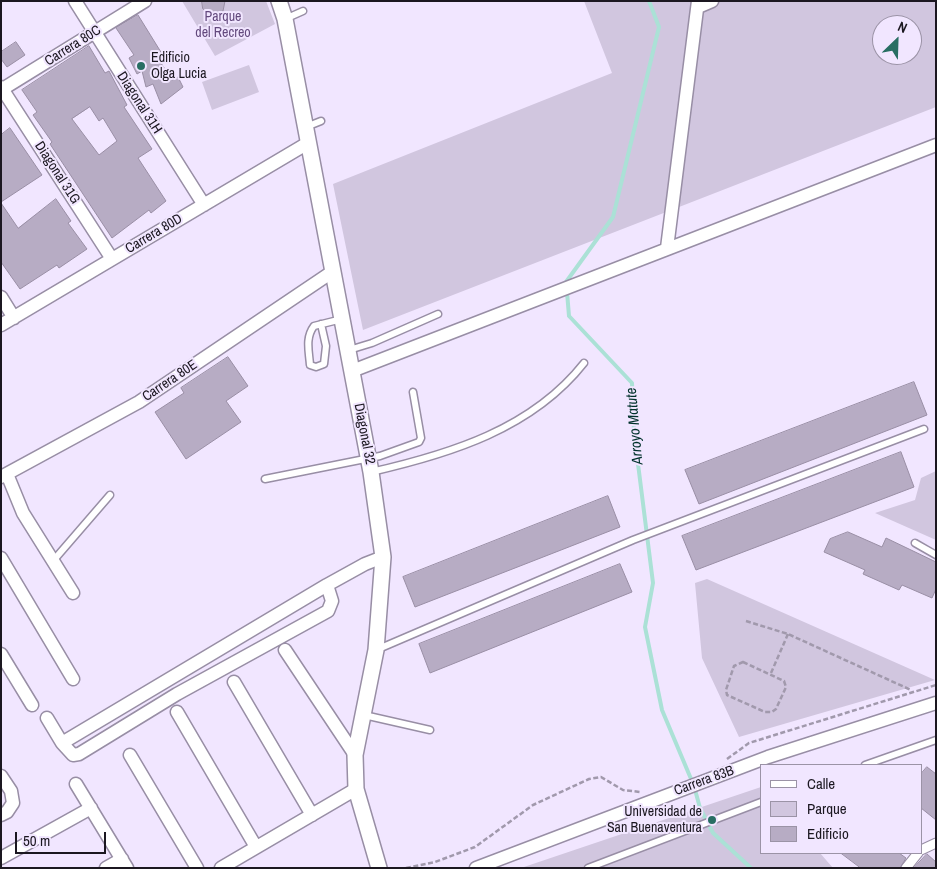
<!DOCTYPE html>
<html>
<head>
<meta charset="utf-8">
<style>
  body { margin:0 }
  #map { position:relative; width:937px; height:869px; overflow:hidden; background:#f1e6ff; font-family:"Archivo Narrow",sans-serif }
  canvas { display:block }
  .frame { position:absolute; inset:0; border:2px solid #1b1720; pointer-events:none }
  .legend { position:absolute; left:760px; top:764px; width:162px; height:90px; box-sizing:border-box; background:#f1e6ff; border:1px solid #9b93a6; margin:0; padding:6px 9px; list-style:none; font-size:15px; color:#1b1720 }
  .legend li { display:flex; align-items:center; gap:10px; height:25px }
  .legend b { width:25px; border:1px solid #9b93a6 }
  .north { position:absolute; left:872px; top:15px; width:50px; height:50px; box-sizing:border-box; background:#f1e6ff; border:1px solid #9b93a6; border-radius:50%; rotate:24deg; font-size:14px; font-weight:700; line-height:20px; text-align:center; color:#1b1720 }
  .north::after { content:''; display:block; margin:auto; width:18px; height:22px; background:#286e63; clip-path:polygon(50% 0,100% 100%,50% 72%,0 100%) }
  .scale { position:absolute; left:15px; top:832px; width:91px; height:22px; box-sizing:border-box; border:2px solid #1b1720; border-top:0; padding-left:6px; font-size:15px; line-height:18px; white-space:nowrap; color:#1b1720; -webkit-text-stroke:4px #f1e6ff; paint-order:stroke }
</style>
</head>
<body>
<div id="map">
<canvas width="937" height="869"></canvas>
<div class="frame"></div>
<ul class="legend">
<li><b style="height:6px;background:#fff"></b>Calle</li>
<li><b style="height:14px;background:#d1c6df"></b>Parque</li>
<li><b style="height:14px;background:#b7acc4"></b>Edificio</li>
</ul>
<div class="north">N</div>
<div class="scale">50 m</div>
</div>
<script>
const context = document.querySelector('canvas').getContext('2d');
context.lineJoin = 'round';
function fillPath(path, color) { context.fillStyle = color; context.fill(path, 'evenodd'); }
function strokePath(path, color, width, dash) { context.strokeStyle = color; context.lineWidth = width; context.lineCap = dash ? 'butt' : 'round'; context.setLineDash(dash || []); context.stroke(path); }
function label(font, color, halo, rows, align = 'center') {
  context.font = font + ' "Archivo Narrow",sans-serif'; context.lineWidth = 4; context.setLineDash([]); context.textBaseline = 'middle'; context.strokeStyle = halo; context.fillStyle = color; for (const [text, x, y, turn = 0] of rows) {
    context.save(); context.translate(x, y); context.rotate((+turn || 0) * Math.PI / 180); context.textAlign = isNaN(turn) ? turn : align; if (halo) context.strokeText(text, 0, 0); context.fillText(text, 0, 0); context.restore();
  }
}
fillPath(new Path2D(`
  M182 1H266L275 24 215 56Z
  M584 1H936V107L363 330 333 184 612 73ZM882 25H912V55H882Z
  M249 65 259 92 212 110 202 82Z
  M936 471V540L875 513 915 500 921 478Z
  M707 579 935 680 739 737 702 658 695 583Z
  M761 787V853H820L833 868H521Z`), '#d1c6df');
strokePath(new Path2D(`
  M566 285V282L613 217 659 27 649 1
  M567 292 569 316 632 383 634 432 653 583 645 627 662 710 694 786 700 808 713 833 751 868`), '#abe1d6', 4);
const building = new Path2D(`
  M202 1H225L223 11 213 16 203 9Z
  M138 15 164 57 159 60 172 80 178 77 183 87 161 104 153 84 146 87 142 71 137 74 129 58 134 55 116 28Z
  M16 42 25 55 7 67 1 59V52Z
  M89 46 105 73 109 71 127 105 124 107 152 149 138 158 166 201 151 213 149 210 112 238 50 144 52 142 33 115 37 112 22 90ZM90 107 99 121 103 118 117 141 99 155 72 119Z
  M10 128 42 175 1 202V135Z
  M56 199 71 221 68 223 87 249 59 268 57 265 20 289 1 262V203L18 228Z
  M228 357 248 386 226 401 241 422 186 459 155 412 184 393 181 388Z
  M914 382 927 415 699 504 685 470Z
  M901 452 914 487 696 570 682 536Z
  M608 496 620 527 415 607 403 577Z
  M848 532 882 547 886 538 936 562V589L932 598 902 585 899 590 863 574 865 570 824 552 830 539Z
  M620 564 632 592 430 673 419 644Z
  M927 767 936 774V820L921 808V774Z
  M841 853H899L906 858 900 868H861Z
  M927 854 936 862V868H914Z`);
fillPath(building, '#b7acc4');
strokePath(building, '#998ea5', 1);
const service = new Path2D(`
  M285 19 303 11
  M306 127 321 121
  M321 324 326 346 324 364 316 367 310 365C309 351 305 338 314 326L342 319
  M349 350 372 343 438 314
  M371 472C450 454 532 429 584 363
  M265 479 380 456 419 442 421 438 413 392
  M915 543 936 555
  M53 561 110 495
  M376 650 633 540 924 429
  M364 715 430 730
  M865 765 936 740
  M588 868 761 802`);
const pedestrian = new Path2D(`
  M921 850 936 843
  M906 868 918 853`);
const minor = new Path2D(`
  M75 1 204 205
  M698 7 712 1
  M1 87 112 259
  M1 90 145 1
  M667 248 698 1
  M1 297 14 318
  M1 325 308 143
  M352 371 936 145
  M7 474 23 513 73 593
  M1 477 139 402 332 272
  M1 558 73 679
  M285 650 355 755
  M1 654 32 705
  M234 682 312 815
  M177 712 256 847
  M47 718 62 743 327 585 365 564 383 557
  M62 743 73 755 79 754 177 694 328 611 332 601 327 585
  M130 755 197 868
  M1 776 11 791 13 803 7 812 1 815
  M76 784 127 868
  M1 858 91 808
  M106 868 122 859
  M221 868 356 789
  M476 868 768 757 936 703`);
const tertiary = new Path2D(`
  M279 1 285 19 371 472 383 557 376 650 355 755 356 789 379 868`);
strokePath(service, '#988ea5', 9);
strokePath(pedestrian, '#988ea5', 11);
strokePath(minor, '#988ea5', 15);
strokePath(tertiary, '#988ea5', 18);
strokePath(new Path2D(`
  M746 621 788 634 911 690
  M743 662 784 681 786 687 776 709 772 712H765L727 695 726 690 734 666Z
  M771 673 788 634
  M727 759 749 743 936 685
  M406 868 435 862 475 847 533 805 589 779 601 777 623 790 640 792`), '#a199ac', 2.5, [5, 2.5]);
strokePath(service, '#fff', 6);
strokePath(pedestrian, '#fff', 9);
strokePath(minor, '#fff', 12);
strokePath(tertiary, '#fff', 15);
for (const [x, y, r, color] of [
  [141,66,5,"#286e63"],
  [712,820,5,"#286e63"]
]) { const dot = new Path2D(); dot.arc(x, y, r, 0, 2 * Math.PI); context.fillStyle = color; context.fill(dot); strokePath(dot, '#f1e6ff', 2); }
label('14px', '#63497d', '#f1e6ff', [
  ["Parque",223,17],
  ["del Recreo",223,33]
]);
label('14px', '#1b1720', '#f1e6ff', [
  ["Carrera 80C",73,46,-32],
  ["Diagonal 31H",139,103,57],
  ["Diagonal 31G",57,173,57],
  ["Carrera 80D",154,234,-31],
  ["Carrera 80E",170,381,-34],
  ["Diagonal 32",364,434,79],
  ["Carrera 83B",704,781,-20]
]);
label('14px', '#1b1720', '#f1e6ff', [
  ["Edificio",151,58],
  ["Olga Lucia",151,74],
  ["Universidad de",702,812,"right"],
  ["San Buenaventura",702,828,"right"]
], 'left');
label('italic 15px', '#00312b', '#f1e6ff', [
  ["Arroyo Matute",635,426,-95]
]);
</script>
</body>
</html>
